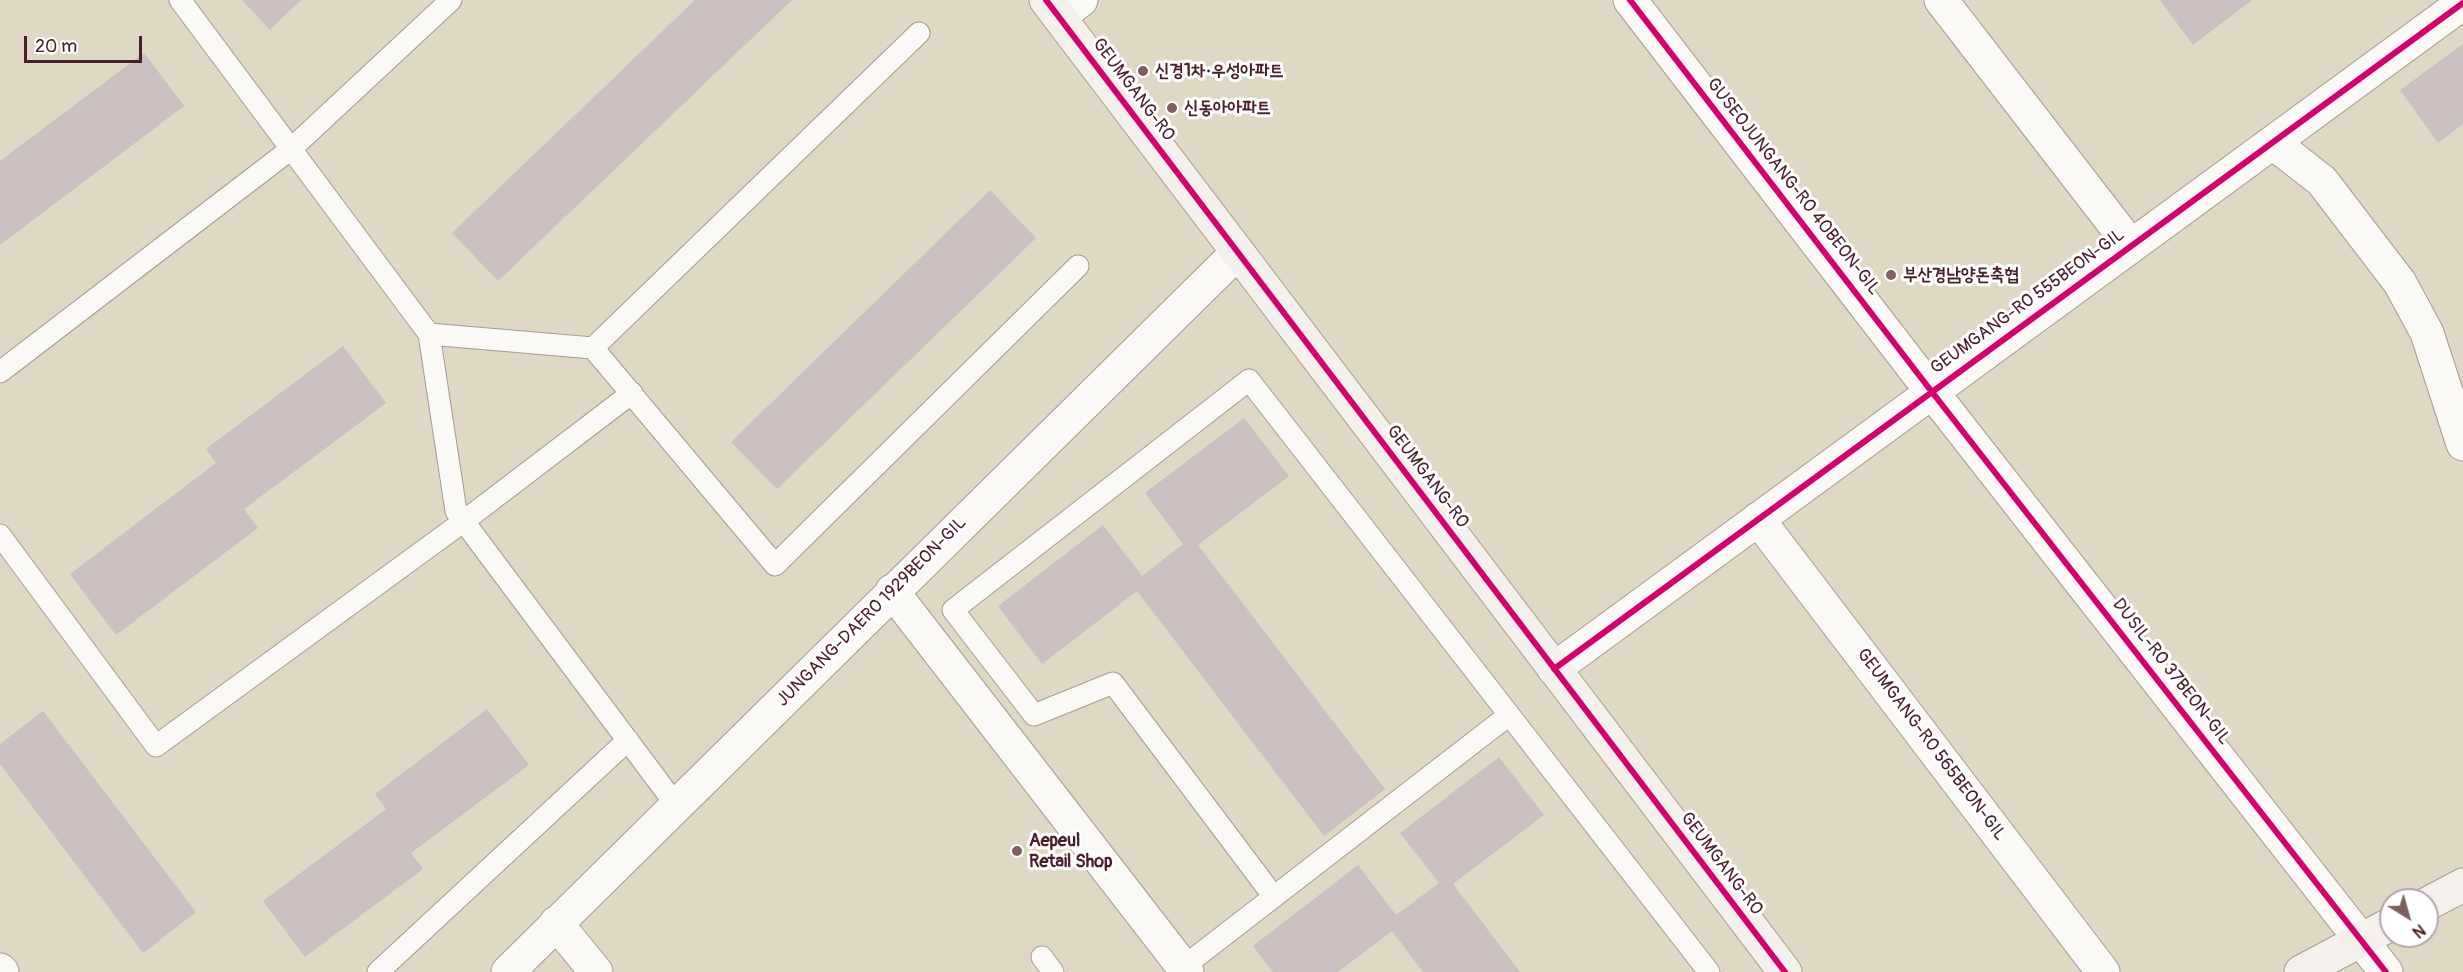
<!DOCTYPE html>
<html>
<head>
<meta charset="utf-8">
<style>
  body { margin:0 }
  #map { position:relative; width:2463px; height:972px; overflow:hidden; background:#ded8c4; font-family:Pangolin,sans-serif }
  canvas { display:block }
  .north { position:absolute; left:2379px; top:888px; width:60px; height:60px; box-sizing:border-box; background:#fff; border:2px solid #b7a5aa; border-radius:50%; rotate:143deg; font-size:16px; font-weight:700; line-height:24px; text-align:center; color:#4a1f2b }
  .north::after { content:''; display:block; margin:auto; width:21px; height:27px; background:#7e6061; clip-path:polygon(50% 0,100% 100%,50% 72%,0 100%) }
  .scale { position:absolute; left:24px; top:36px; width:118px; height:27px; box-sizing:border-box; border:3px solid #4a1f2b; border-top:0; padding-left:8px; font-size:18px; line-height:21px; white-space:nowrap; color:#4a1f2b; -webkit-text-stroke:4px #fff; paint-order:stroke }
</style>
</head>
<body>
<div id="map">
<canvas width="2463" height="972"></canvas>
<div class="north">N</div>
<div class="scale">20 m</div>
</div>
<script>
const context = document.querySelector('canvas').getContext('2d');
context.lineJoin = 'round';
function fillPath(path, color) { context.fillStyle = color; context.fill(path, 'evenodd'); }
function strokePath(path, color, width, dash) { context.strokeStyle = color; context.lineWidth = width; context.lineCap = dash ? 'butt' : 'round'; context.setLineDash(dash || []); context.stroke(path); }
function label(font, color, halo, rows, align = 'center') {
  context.font = font + ' Pangolin,"Poor Story",sans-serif'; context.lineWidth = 6; context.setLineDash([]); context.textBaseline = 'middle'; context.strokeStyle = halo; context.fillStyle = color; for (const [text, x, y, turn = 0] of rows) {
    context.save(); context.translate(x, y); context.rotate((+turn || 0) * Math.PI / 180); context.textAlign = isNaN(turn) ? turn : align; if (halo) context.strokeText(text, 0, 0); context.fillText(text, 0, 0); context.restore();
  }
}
fillPath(new Path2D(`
  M242 0H301L270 30Z
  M695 0H792L498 281 452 233Z
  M2160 0H2252L2193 45Z
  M2463 44V124L2438 143 2400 90Z
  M144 53 184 106 0 245V161Z
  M990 190 1036 238 777 489 731 442Z
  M343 346 386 403 244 509 258 528 116 635 70 574 216 463 206 449Z
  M1244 418 1289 476 1198 545 1385 789 1324 836 1137 591 1042 664 998 606 1103 525 1142 576 1183 544 1145 493Z
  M487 709 529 765 411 853 423 869 305 957 263 901 386 809 375 794Z
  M43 711 196 912 143 953 0 764V744Z
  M1499 757 1544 815 1453 884 1520 972H1423L1392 931 1338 972H1273L1253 946 1358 865 1396 915 1439 883 1400 833Z`), '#cbbfc0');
const lane = new Path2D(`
  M180 0 429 334 456 511 676 805
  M919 33 593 348 775 565 1078 266
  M429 334 593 348
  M0 372 291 149 451 0
  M0 535 156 746 464 521 632 393
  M1274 897 1113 683 1034 715 953 610 1249 380 1709 972
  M1042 957 1053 972
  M1183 967 1509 715
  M378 972 628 740`);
const street = new Path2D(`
  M1630 0 1932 392 2386 972
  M1941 0 2131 246
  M1059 17 1081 0
  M2271 144 2285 152 2322 181 2400 283 2427 333 2463 444
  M1758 519 2103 972
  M892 591 1187 972
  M1554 669 2463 3
  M556 923 596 972
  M0 970 2 972
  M508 972 1237 253`);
const secondary = new Path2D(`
  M1046 0 1785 972
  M2427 904 2463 885
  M2301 972 2391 924`);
strokePath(lane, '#a59c92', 23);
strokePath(street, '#a59c92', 35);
strokePath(secondary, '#a59c92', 35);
strokePath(lane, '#faf9f6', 21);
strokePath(street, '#faf9f6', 33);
strokePath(secondary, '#f4f1ec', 33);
strokePath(new Path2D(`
  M1046 0 1785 972
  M1630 0 1932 392 2386 972
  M1554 669 2463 3`), '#d6006c', 6);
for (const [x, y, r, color] of [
  [1143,71,6,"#7e6061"],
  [1172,108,6,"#7e6061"],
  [1891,275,6,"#7e6061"],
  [1017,851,6,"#7e6061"]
]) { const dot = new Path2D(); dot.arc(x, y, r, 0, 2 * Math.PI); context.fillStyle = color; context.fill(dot); strokePath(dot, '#fff', 2); }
label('bold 18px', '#4a1f2b', '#fff', [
  ["신경1차·우성아파트",1155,71],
  ["신동아아파트",1184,108],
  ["부산경남양돈축협",1903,275],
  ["Aepeul",1029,841],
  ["Retail Shop",1029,862]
], 'left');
label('18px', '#4a1f2b', '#fff', [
  ["GEUMGANG-RO",1133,90,53],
  ["GUSEOJUNGANG-RO 40BEON-GIL",1793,187,52],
  ["GEUMGANG-RO 555BEON-GIL",2028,302,-36],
  ["GEUMGANG-RO",1427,477,53],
  ["JUNGANG-DAERO 1929BEON-GIL",872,612,-45],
  ["DUSIL-RO 37BEON-GIL",2171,672,52],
  ["GEUMGANG-RO 565BEON-GIL",1931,745,53],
  ["GEUMGANG-RO",1721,864,53]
]);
</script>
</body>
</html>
